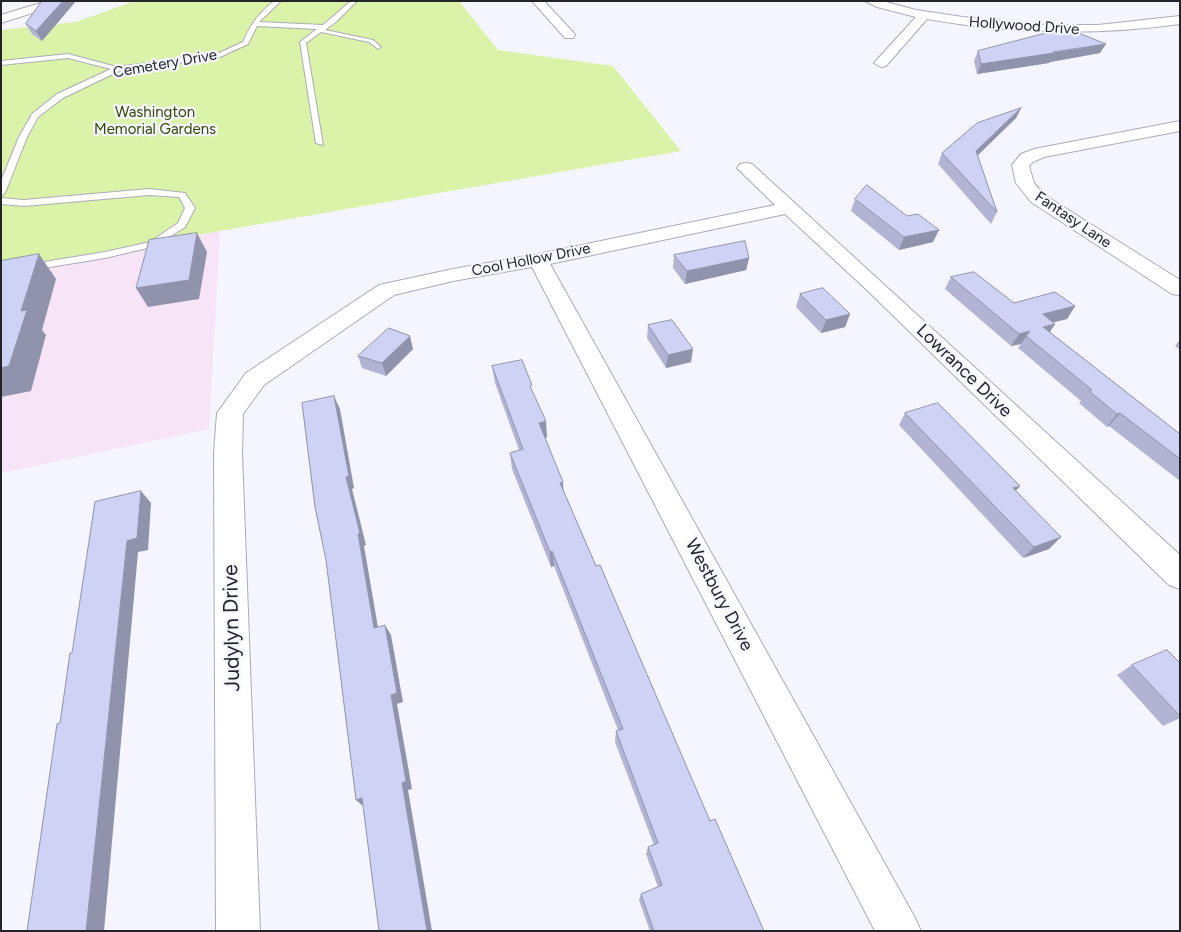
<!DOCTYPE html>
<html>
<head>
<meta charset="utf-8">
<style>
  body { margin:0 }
  #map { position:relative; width:1181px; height:932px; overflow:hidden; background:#f4f5fe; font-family:Figtree,sans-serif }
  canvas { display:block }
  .frame { position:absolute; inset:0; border:2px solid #232428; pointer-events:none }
</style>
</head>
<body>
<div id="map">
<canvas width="1181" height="932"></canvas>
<div class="frame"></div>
</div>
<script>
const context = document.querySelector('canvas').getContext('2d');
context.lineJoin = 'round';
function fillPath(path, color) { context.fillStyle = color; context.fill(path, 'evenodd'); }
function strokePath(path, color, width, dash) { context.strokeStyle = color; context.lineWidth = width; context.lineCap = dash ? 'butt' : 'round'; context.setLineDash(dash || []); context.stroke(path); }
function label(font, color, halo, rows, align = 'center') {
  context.font = font + ' Figtree,sans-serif'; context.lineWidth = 4.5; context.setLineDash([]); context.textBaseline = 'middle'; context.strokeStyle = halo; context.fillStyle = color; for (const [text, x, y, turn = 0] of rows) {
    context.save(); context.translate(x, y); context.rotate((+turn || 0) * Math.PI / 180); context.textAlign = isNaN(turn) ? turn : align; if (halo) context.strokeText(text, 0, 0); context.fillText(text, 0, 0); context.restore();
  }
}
fillPath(new Path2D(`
  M220 231 209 429 1 473V269Z`), '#f7e5f7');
fillPath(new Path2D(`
  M135 1H459L498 50 613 66 681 151 1 269V30L76 22Z`), '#daf3a8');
const lane = new Path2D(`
  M274 1H281L259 22 323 25 351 1H357L337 21 325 30 373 40 381 47 378 49 369 42 321 32 306 43 323 145 316 143 300 42 317 29 257 26 248 44 220 57 119 71 63 98 38 117 27 137 5 193 1 196V181L19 137 32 114 57 94 111 69 68 58 1 65V61L68 54 117 67 219 53 243 42C252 23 257 15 274 1Z
  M149 189 185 193 195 208 185 227 156 246 105 258 1 275V269L105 252 150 242 178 223 185 208 179 197 149 195 24 206 1 204V198L24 200Z`);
const street = new Path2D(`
  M47 1H65L64 3 1 23V15Z
  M532 1H544L573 32 575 35 573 38H565Z
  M865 1H882L916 10 963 17 1046 25H1098L1180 16V24C1095 36 1011 34 927 19L886 66 881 67 874 63 916 17 877 7Z
  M1180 121V131L1044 157 1033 162 1029 166 1034 183 1043 194 1180 280V295L1172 294 1031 202 1016 183 1012 165 1021 154 1034 149Z
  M746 163 752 164 1180 555V589L1169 585 868 291 785 214 550 264 914 916 921 931H875L532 267 453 281 394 295 264 385 243 414 242 453 260 931H216L214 453 217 413 246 373 379 285 453 269 538 254 775 205 737 168 740 164Z`);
strokePath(lane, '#abacb7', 2);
strokePath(street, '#abacb7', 2);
fillPath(lane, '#fff');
fillPath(street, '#fff');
fillPath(new Path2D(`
  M42 1H76L42 41 32 34 26 24Z
  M978 51 1100 53 1050 62 1049 63 977 74 974 61Z
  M1021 108 1016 118 977 155 997 212 991 224 938 164 942 153Z
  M855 199 907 216 933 242 899 250 851 211Z
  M674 255 749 258 746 270 685 284 673 268Z
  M951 277 1014 303 1075 306 1067 319 1053 322 1055 324 1050 332 1180 434V481L1109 426 1107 427 1079 403 1081 401 1018 348 1021 344 1011 346 945 289Z
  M800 294 850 314 845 327 821 333 796 307Z
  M648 325 691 362 666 368 647 338Z
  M1180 339V350L1175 346Z
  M413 349 386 376 362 368 358 356Z
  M492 366 532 391 547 437 545 438 563 491 596 566 710 821 764 931H650L639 900 641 894 658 887 646 854 648 847 654 845 615 742 616 731 618 730 554 566 551 567 512 469 510 453 519 450 495 383Z
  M905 413 1016 491 1049 549 1023 558 899 425Z
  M1180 663V718L1163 726 1117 675 1132 665Z`), '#b1b5d3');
fillPath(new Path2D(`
  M63 1H76L42 41 36 31Z
  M1106 44 1100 53 1050 62 1049 63 977 74 981 64Z
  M1021 108 1016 118 971 162 976 151Z
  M939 230 933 242 899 250 904 237Z
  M197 233 207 252 199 299 148 307 136 288Z
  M39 254 56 279 42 330 46 335 31 391 1 397V368L21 311Z
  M749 258 746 270 685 284 687 271Z
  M1075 306 1067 319 1035 327 1043 314Z
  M850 314 845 327 821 333 826 320Z
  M1055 324 1047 336 1043 327Z
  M1030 331 1021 344 1011 346 1019 334Z
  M410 336 413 349 386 376 382 363Z
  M693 349 691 362 666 368 668 355Z
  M334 396 340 409 354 488 352 489 366 545 364 546 380 639 374 628 358 534 346 477Z
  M1120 413 1109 426 1107 427 1117 414Z
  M546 421 547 437 540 439 539 423Z
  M563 482 564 498 560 483Z
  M1020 486 1010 498 1013 488Z
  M141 491 151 503 148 550 138 552 104 931H86L127 541Z
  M1061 537 1049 549 1023 558 1034 547Z
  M552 551 554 566 551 567 550 552Z
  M385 625 391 635 403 702 397 704 412 789 408 790 432 931H427L402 783 391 695Z
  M362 798 364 807 356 800Z`), '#9093ac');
const building = new Path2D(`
  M42 1H63L36 31 26 24Z
  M1066 28 1106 44 1053 52 1054 53 981 64 978 51Z
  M1021 108 976 151 997 212 942 153 977 123Z
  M867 185 907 216 918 214 939 230 904 237 855 199Z
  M197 233 189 280 136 288 149 240Z
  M745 241 749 258 687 271 674 255Z
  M39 254 21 311 27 310 9 366 1 368V261Z
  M974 272 1014 303 1055 292 1075 306 1043 314 1055 324 1043 327 1180 434V459L1120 413 1117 414 1089 391 1092 390 1026 336 1030 331 1019 334 951 277Z
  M823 288 850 314 826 320 800 294Z
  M672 320 693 349 668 355 648 325Z
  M389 328 410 336 382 363 358 356Z
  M522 360 532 385 530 386 546 421 539 423 563 482 560 483 596 566 600 565 710 821 715 819 764 931H654L641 894 662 885 648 847 658 843 616 731 623 729 552 551 550 552 510 453 523 449 492 366Z
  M334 396 349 476 346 477 360 533 358 534 374 628 385 625 397 693 391 695 406 781 402 783 427 931H379L362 798 356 800 326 560 315 507 302 403Z
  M938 403 1020 486 1013 488 1061 537 1034 547 905 413Z
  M141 491 137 538 127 541 86 931H27L57 724 60 723 70 653H72L95 502Z
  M1167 650 1180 663V716L1132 665Z`);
fillPath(building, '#ced2f5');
strokePath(building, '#9093ac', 1);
label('15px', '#232428', '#f4f5fe', [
  ["Hollywood Drive",1024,26,4],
  ["Cemetery Drive",165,64,-10],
  ["Fantasy Lane",1073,220,34],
  ["Cool Hollow Drive",531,260,-11]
]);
label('15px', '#364700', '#f4f5fe', [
  ["Washington",155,113],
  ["Memorial Gardens",155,130]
]);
label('18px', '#232428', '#f4f5fe', [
  ["Lowrance Drive",964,371,44],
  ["Westbury Drive",719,595,62]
]);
label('21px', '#232428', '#f4f5fe', [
  ["Judylyn Drive",232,628,-91]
]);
</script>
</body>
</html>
